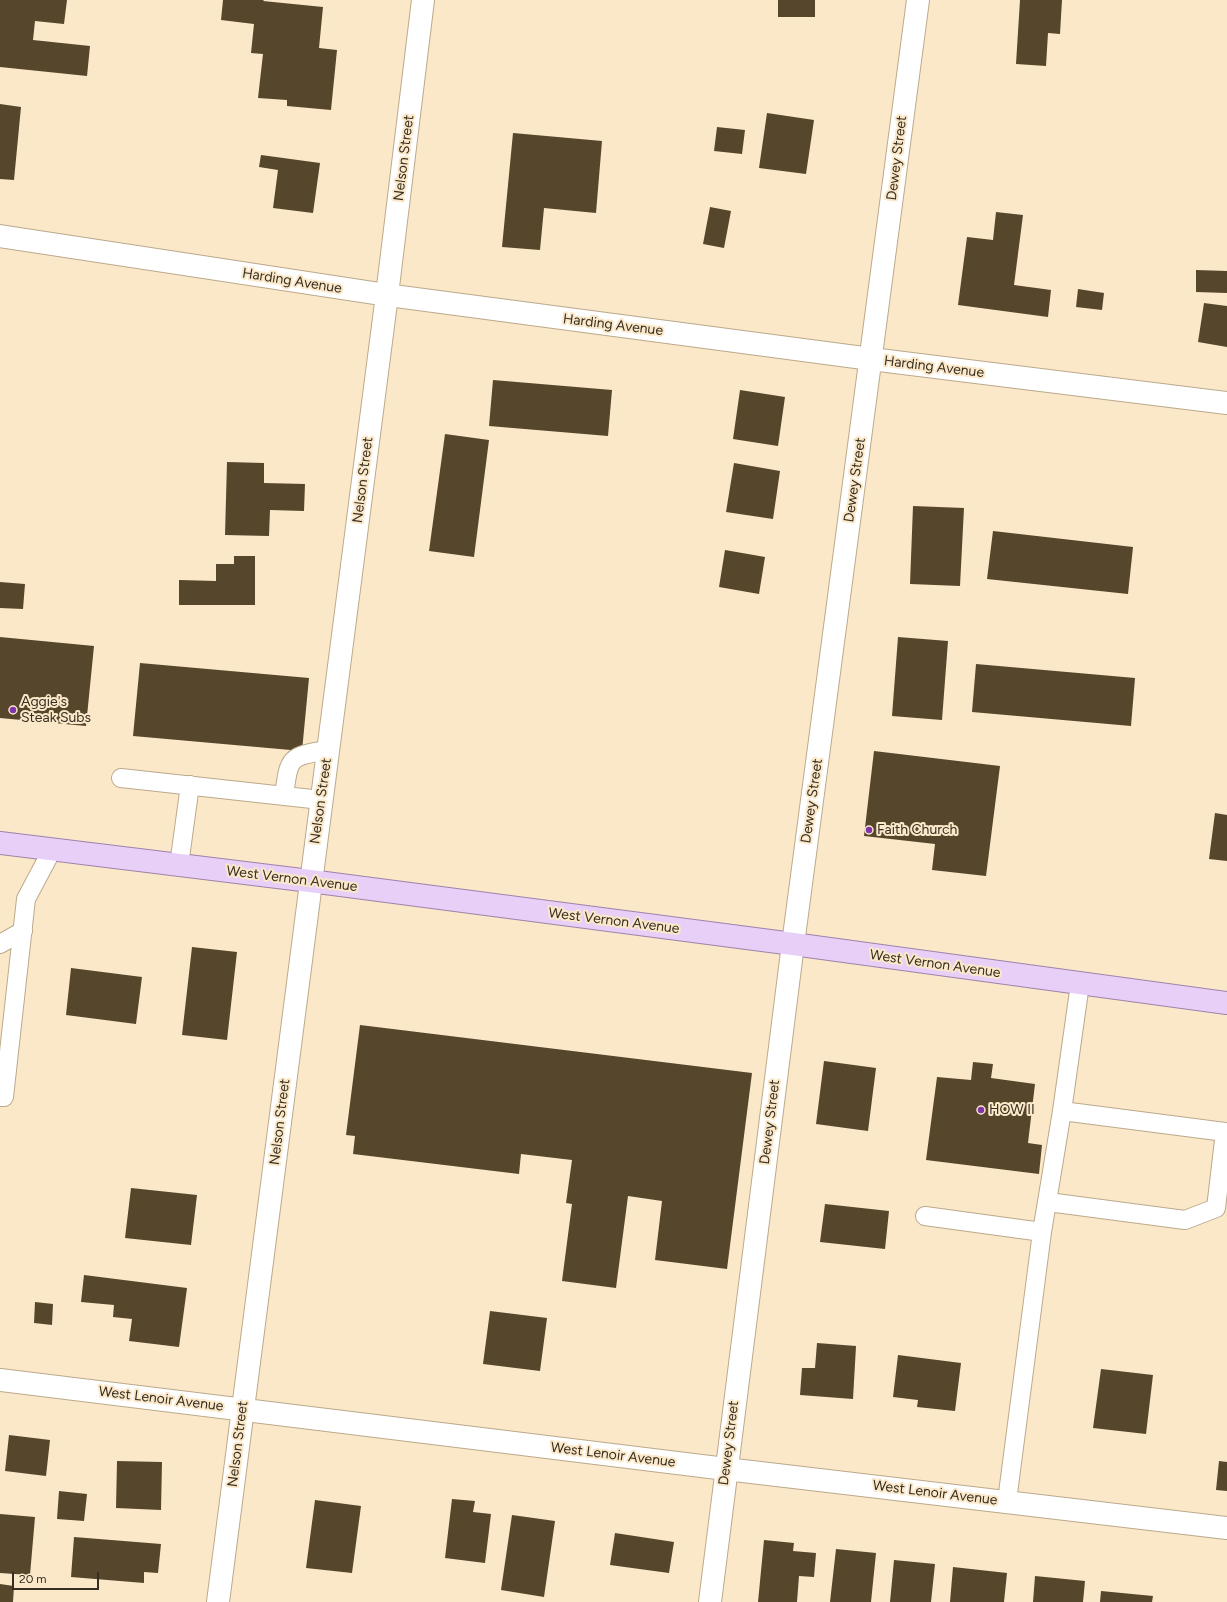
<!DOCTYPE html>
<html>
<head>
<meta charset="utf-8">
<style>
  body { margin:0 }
  #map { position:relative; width:1227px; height:1602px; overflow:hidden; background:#fbe8c9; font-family:Figtree,sans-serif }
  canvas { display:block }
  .scale { position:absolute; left:12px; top:1572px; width:87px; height:18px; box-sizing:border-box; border:2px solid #362e22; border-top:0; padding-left:5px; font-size:12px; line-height:14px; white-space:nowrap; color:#362e22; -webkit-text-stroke:3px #fbe8c9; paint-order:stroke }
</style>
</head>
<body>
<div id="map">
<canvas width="1227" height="1602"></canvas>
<div class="scale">20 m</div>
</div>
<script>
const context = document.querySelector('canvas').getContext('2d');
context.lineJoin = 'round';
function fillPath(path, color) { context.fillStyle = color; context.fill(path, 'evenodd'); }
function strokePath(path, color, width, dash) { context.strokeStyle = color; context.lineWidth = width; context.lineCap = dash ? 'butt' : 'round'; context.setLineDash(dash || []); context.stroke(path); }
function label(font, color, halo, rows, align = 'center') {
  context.font = font + ' Figtree,sans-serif'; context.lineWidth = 4; context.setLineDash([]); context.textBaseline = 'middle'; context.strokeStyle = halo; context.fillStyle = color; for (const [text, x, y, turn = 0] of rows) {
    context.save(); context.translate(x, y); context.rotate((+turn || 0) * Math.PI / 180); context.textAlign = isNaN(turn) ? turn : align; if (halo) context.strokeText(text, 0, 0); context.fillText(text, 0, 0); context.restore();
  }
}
fillPath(new Path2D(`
  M0 0H67L64 24 35 21 33 40 90 46 87 76 0 67Z
  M223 0H264L263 1 323 7 319 48 337 50 331 110 287 106V100L258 98 263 54 251 53 254 24 221 20Z
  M778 0H815V17H778Z
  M1020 0H1062L1060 34 1048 33 1046 66 1016 64Z
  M0 104 21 107 14 180 0 179Z
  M767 113 814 120 806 174 759 168Z
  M717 127 745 130 742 154 714 151Z
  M513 133 602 141 596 213 544 208 540 250 502 247Z
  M261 155 320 163 313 213 273 208 278 170 259 167Z
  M710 207 731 211 724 248 703 244Z
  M996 212 1023 215 1014 285 1051 290 1048 317 958 305 967 237 993 240Z
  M1196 270 1227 271V293L1196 292Z
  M1078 289 1104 293 1102 310 1076 307Z
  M1204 303 1227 306V347L1198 342Z
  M493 380 612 390 608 436 489 426Z
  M740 390 785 397 778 446 733 439Z
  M445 434 489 440 474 557 429 551Z
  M227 462 264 463V483L305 484 304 511 270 510 269 536 225 535Z
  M734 463 780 471 773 519 726 512Z
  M913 506 964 508 960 586 910 584Z
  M993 531 1133 547 1128 594 987 579Z
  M725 550 765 557 759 594 719 587Z
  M234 556H255V605H179V580L216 581V564H234Z
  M0 582 25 584 23 609 0 608Z
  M0 637 94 646 86 726 0 718Z
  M898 637 948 641 942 720 892 716Z
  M140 663 309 678 302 751 133 736Z
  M976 664 1135 678 1131 726 972 712Z
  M874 751 1000 766 986 876 932 870 935 844 864 836Z
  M1215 813 1227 815V861L1209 859Z
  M192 947 237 952 227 1040 182 1035Z
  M71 968 142 977 136 1024 66 1015Z
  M360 1025 752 1073 727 1269 655 1260 662 1201 628 1196 616 1288 562 1281 572 1204 566 1203 572 1160 521 1154 519 1174 353 1154 355 1136 346 1135Z
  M824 1061 876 1068 868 1131 816 1124Z
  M973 1062 993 1064 991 1078 1035 1084 1028 1143 1042 1145 1039 1174 926 1160 937 1077 971 1080Z
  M131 1188 197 1195 191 1245 125 1238Z
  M825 1204 889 1211 885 1249 820 1242Z
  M84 1275 187 1288 179 1347 129 1341 132 1319 113 1317 114 1305 81 1302Z
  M35 1302 53 1304 52 1325 34 1323Z
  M490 1311 547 1318 540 1371 483 1364Z
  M817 1343 856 1346 853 1399 800 1395 802 1368H815Z
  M898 1355 961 1363 955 1411 917 1407 918 1400 893 1397Z
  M1101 1369 1153 1375 1146 1434 1093 1428Z
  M9 1435 50 1440 46 1476 5 1471Z
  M117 1461 162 1462 161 1510 116 1508Z
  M1219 1461 1227 1462V1491L1216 1490Z
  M59 1491 87 1494 84 1521 57 1519Z
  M452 1499 475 1501 473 1512 491 1514 485 1563 445 1558Z
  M315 1500 361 1506 352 1573 306 1568Z
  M0 1514 35 1517 30 1575 0 1573Z
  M512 1515 555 1521 544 1597 501 1590Z
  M615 1533 674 1542 669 1573 610 1565Z
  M74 1537 161 1544 158 1573 144 1572V1583L71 1577Z
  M764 1540 794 1543 793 1551 816 1553 814 1577 799 1576 797 1602H758Z
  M836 1549 876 1553 871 1602H830Z
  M894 1560 935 1564 931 1602H890Z
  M953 1567 1007 1573 1004 1602H950Z
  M1035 1576 1085 1581 1083 1602H1033Z
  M0 1584 14 1586 13 1602H0Z
  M1101 1591 1153 1596 1152 1602H1100Z`), '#56462b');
const lane = new Path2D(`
  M121 778 321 800
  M284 796C289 758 288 756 328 750
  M179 865 190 785
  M0 944 23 931
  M0 1097H4L26 899 52 850
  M1048 1202 1185 1220 1216 1208 1225 1132 1062 1111
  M925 1216 1042 1232
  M1007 1501 1042 1232 1062 1111 1080 984`);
const street = new Path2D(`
  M0 236 387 295 871 359 1227 403
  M0 1380 726 1469 1227 1528
  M218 1602 387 295 423 0
  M710 1602 793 944 918 0`);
const primary = new Path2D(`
  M0 843 310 881 793 944 1227 1003`);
strokePath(lane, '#bba98b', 20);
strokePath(street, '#bba98b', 24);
strokePath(primary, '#9f82aa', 24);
strokePath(lane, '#fff', 18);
strokePath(street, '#fff', 22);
strokePath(primary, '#e8cff8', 22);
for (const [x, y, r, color] of [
  [13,710,4,"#7f35a7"],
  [869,830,4,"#7f35a7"],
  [981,1110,4,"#7f35a7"]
]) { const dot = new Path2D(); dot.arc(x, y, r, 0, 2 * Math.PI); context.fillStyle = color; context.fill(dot); strokePath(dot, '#fbe8c9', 1.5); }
label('14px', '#362e22', '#fbe8c9', [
  ["Nelson Street",404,158,-83],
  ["Dewey Street",897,158,-83],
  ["Harding Avenue",292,281,9],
  ["Harding Avenue",613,325,7],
  ["Harding Avenue",934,367,7],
  ["Nelson Street",363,480,-83],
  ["Dewey Street",855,480,-82],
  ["Nelson Street",321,801,-82],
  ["Dewey Street",812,801,-82],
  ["West Vernon Avenue",292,879,7],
  ["West Vernon Avenue",614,921,7],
  ["West Vernon Avenue",935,964,8],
  ["Nelson Street",280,1122,-83],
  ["Dewey Street",770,1122,-83],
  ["West Lenoir Avenue",161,1399,7],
  ["Dewey Street",729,1443,-83],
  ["Nelson Street",238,1444,-83],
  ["West Lenoir Avenue",613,1455,7],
  ["West Lenoir Avenue",935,1493,7]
]);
label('14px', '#362e22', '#fbe8c9', [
  ["Aggie's",21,702],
  ["Steak Subs",21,718],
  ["Faith Church",877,830],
  ["HOW II",989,1110]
], 'left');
</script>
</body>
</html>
